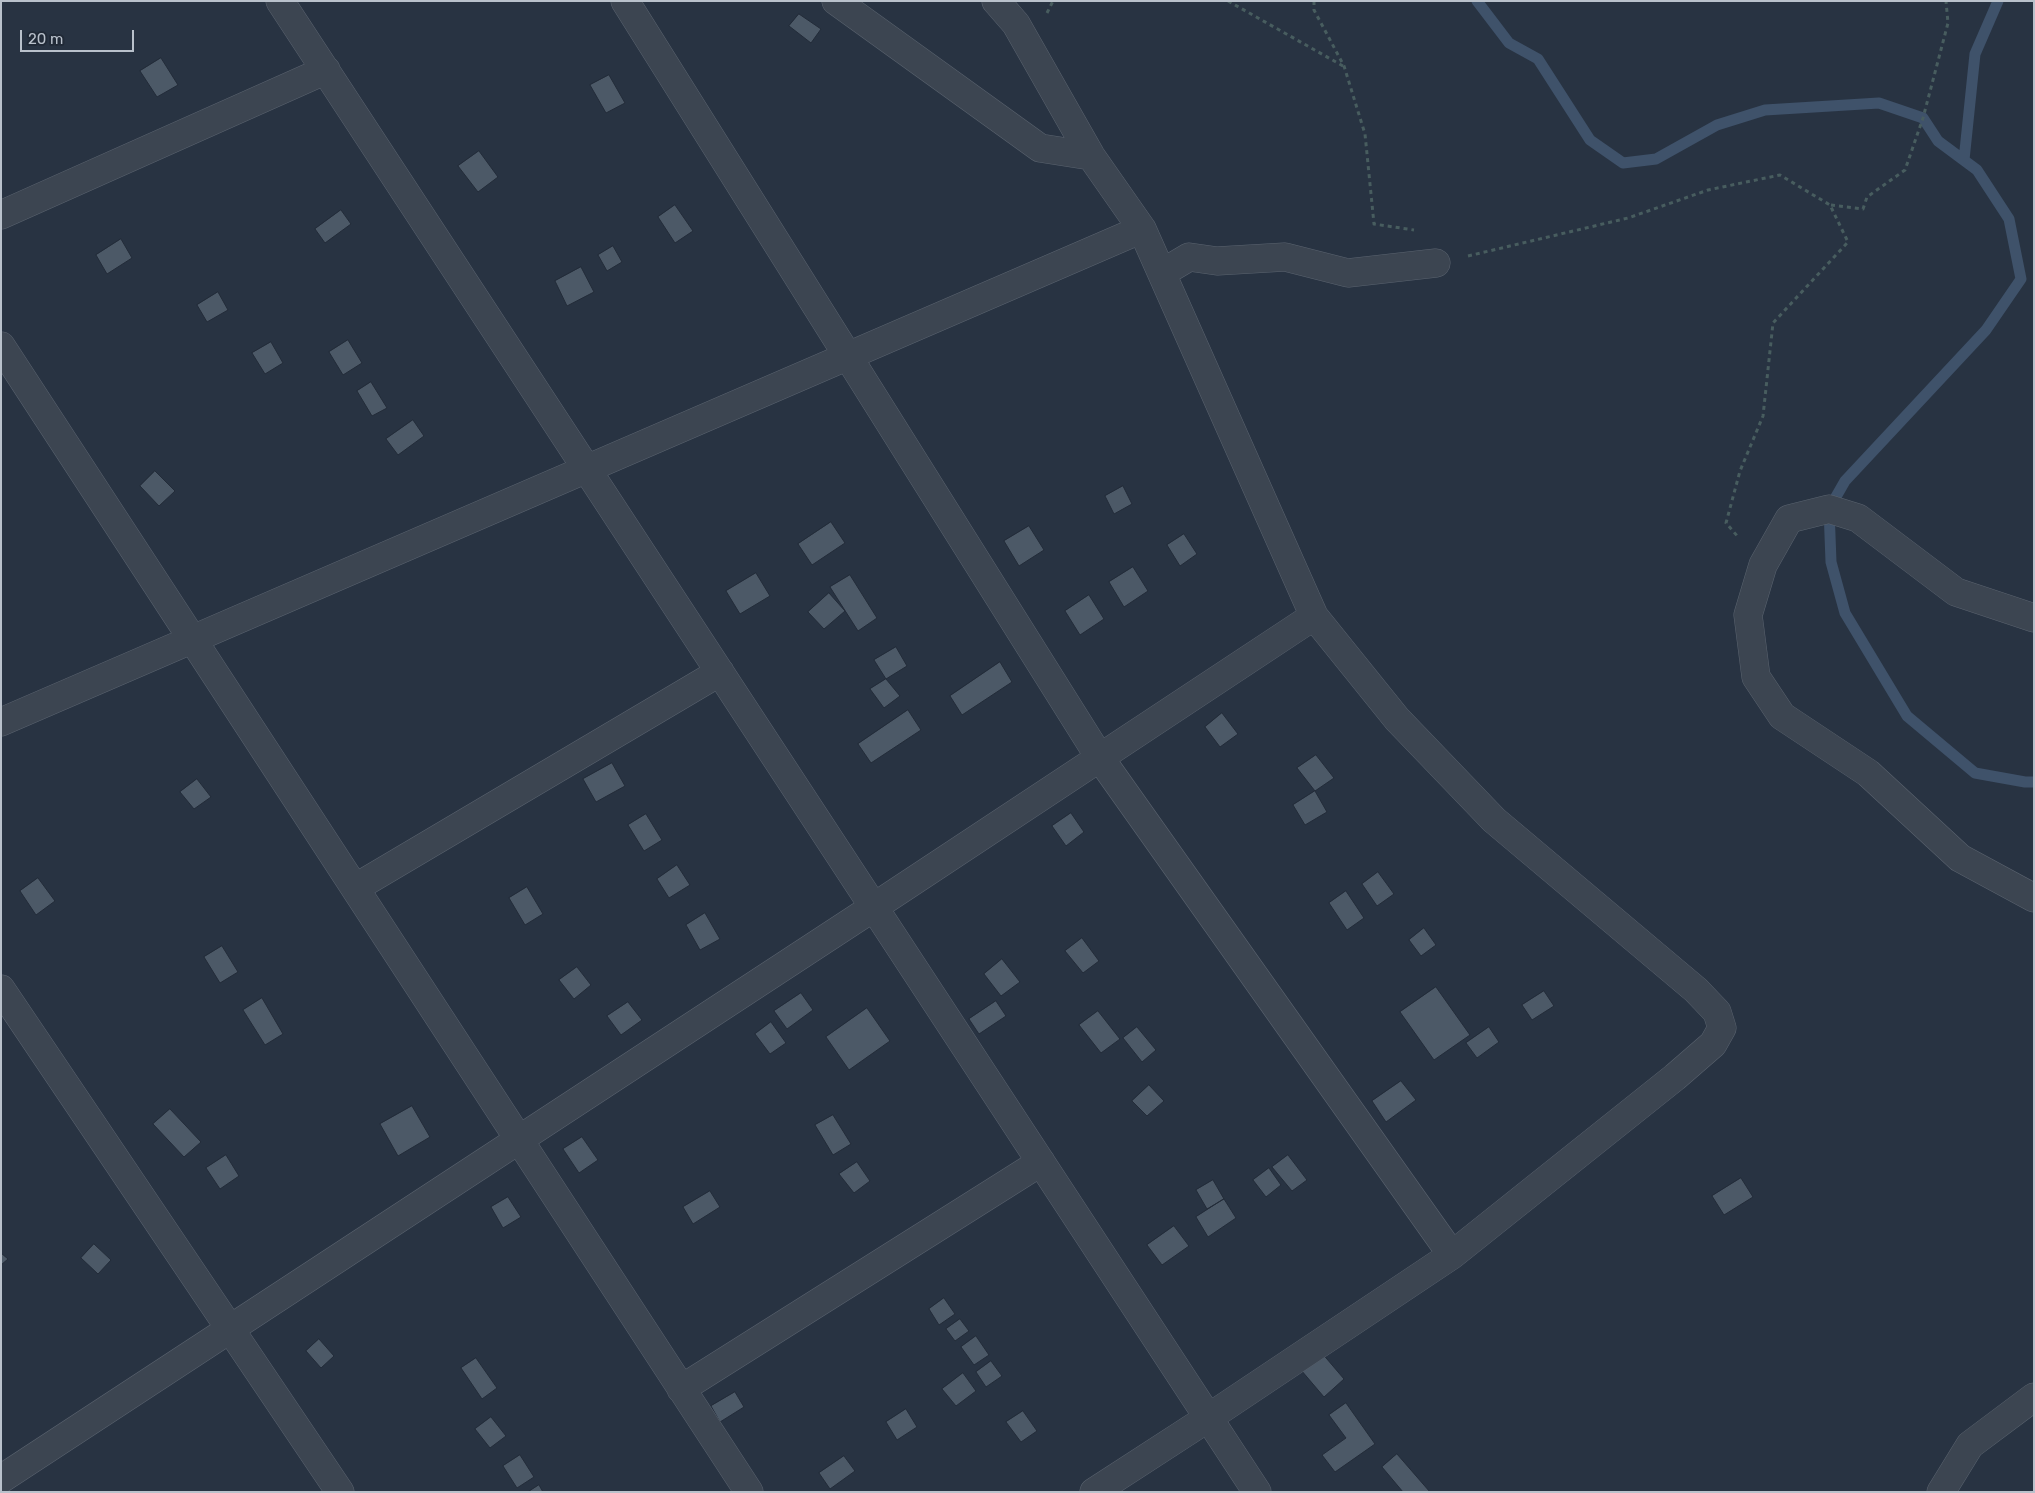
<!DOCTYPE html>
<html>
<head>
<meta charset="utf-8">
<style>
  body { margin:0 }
  #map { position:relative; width:2035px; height:1493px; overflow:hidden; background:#283342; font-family:Rubik,sans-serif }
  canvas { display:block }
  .frame { position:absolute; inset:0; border:2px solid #b9c1cb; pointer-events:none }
  .scale { position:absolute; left:20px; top:30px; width:114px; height:22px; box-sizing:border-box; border:2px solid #b9c1cb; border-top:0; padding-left:6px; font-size:15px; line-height:18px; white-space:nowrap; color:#b9c1cb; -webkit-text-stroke:4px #212a37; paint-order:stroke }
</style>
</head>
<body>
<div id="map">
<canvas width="2035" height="1493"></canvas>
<div class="frame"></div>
<div class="scale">20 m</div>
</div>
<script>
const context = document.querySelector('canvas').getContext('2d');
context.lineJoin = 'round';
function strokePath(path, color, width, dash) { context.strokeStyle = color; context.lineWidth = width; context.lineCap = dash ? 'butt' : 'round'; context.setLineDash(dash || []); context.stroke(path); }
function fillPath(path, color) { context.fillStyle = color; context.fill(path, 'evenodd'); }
strokePath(new Path2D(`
  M1477 1 1509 43 1538 59 1590 140 1623 163 1656 159 1717 125 1765 110 1879 103 1923 118 1938 141 1977 170 2009 219 2021 279 1986 330 1845 481 1829 509 1831 562 1845 613 1907 716 1975 773 2025 782H2034
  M1964 160 1975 54 1998 1`), '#3f526a', 11);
const building = new Path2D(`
  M799 14 821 29 811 43 789 26Z
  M161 58 178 85 157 97 140 71Z
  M609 75 625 103 606 113 590 85Z
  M479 151 498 177 478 192 458 166Z
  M675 205 693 231 675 243 658 217Z
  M341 210 351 224 325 243 315 229Z
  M121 239 132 258 107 274 96 255Z
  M613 246 622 262 607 271 598 255Z
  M581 267 594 292 567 306 555 281Z
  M218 292 228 310 207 322 197 305Z
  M348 340 362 363 343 375 329 352Z
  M271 342 283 363 265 374 252 353Z
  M371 382 387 408 372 416 357 391Z
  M413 420 424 436 398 455 386 439Z
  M155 471 175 491 159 506 140 486Z
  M1123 486 1132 504 1114 514 1105 496Z
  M831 522 845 543 812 565 798 544Z
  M1029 526 1044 550 1019 566 1004 541Z
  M1184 534 1197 554 1180 566 1167 545Z
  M1133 567 1148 591 1124 607 1109 582Z
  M756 573 770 596 740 614 726 591Z
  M850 575 877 618 858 631 830 587Z
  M829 593 845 611 824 629 808 612Z
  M1089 595 1104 619 1080 635 1065 611Z
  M896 647 907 666 886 679 874 660Z
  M1000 662 1012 682 962 715 950 696Z
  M886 679 900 696 884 708 870 689Z
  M908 710 921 730 871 763 858 744Z
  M1222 713 1238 734 1220 747 1205 727Z
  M1316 755 1334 778 1315 791 1297 768Z
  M612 763 625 786 596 802 583 779Z
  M197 779 211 797 194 809 180 792Z
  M1315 791 1327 812 1305 825 1293 805Z
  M1071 813 1084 832 1066 846 1052 826Z
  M646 814 662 840 644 851 628 825Z
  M677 865 690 885 669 898 657 879Z
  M1378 872 1394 894 1377 906 1362 884Z
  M38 878 55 901 36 915 20 891Z
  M527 887 543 914 525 925 509 898Z
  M1346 891 1364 918 1347 930 1329 903Z
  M705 913 720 939 700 950 686 925Z
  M1424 928 1436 945 1421 956 1409 940Z
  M1082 938 1099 961 1083 973 1065 951Z
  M222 946 238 972 220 983 204 957Z
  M1002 959 1020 982 1001 996 984 974Z
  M577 967 591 985 574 999 559 980Z
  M1436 987 1470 1035 1434 1060 1400 1012Z
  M1544 991 1554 1006 1532 1020 1522 1005Z
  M801 993 813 1010 787 1029 774 1011Z
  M262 998 283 1034 265 1045 243 1010Z
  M996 1001 1006 1016 979 1034 969 1019Z
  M628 1002 642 1020 621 1035 607 1016Z
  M867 1008 890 1041 849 1070 826 1037Z
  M1098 1011 1120 1039 1101 1053 1079 1025Z
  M771 1022 786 1043 770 1054 755 1034Z
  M1137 1027 1156 1050 1142 1062 1123 1038Z
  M1489 1027 1499 1042 1477 1058 1466 1043Z
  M1401 1081 1416 1100 1386 1122 1372 1101Z
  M1149 1085 1164 1101 1147 1116 1132 1101Z
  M412 1106 430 1137 398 1156 380 1124Z
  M170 1109 201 1142 184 1157 153 1124Z
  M833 1115 851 1144 833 1155 815 1125Z
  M582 1137 598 1160 579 1173 563 1149Z
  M226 1155 239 1176 220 1189 206 1168Z
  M1288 1155 1307 1180 1292 1191 1272 1167Z
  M857 1162 870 1181 854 1193 839 1174Z
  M1269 1168 1281 1185 1266 1197 1253 1180Z
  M1741 1178 1753 1197 1724 1215 1712 1196Z
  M1213 1180 1224 1199 1207 1209 1196 1190Z
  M710 1191 720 1207 693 1224 683 1207Z
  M508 1197 521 1217 503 1228 491 1207Z
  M1224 1199 1236 1218 1208 1237 1196 1217Z
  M1174 1226 1189 1246 1162 1265 1147 1245Z
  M94 1244 111 1260 98 1274 81 1258Z
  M1 1253 8 1259 1 1265Z
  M944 1298 955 1314 939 1325 929 1309Z
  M960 1319 969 1331 955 1341 946 1329Z
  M976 1336 989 1355 974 1365 961 1347Z
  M319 1339 334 1356 321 1368 306 1351Z
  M1321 1352 1344 1379 1324 1397 1301 1370Z
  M476 1358 497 1388 482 1399 461 1368Z
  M991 1361 1002 1376 986 1387 976 1372Z
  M963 1373 976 1391 956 1406 942 1389Z
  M735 1392 744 1407 720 1422 711 1406Z
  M1346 1403 1375 1444 1335 1472 1322 1455 1346 1438 1329 1415Z
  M906 1409 917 1427 897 1440 886 1422Z
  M1023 1411 1037 1431 1021 1442 1006 1422Z
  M491 1417 506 1436 490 1448 475 1429Z
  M1397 1454 1430 1492H1403L1382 1467Z
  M520 1455 534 1477 517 1488 503 1466Z
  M844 1456 855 1471 830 1489 819 1473Z
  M539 1485 543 1492H528Z`);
fillPath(building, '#4c5967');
strokePath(building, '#232c39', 1);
const street = new Path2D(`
  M280 1 1257 1492
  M625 1 1100 758 1452 1255
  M836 1 1040 148 1091 156
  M996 1 1016 24 1091 156 1142 229 1314 616 1397 719 1494 820 1696 990 1717 1012 1722 1028 1713 1044 1675 1077 1452 1255 1208 1418 1094 1492
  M1 215 326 70
  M1162 273 1189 257 1217 261 1285 257 1348 273 1436 263
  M1 346 749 1492
  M2034 618 1956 592 1858 518 1829 509 1789 519 1763 565 1748 615 1756 677 1782 716 1868 773 1960 858 2034 898
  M1 722 1142 229
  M355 888 720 672
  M1 989 340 1492
  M681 1389 1041 1162
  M1 1479 874 907 1314 616
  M1941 1492 1970 1445 2034 1397`);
strokePath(street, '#5a636f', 29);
strokePath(new Path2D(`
  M1228 1 1343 66
  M1314 1V10L1344 66 1365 134 1374 224 1414 230
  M1047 13 1053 1
  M1831 205 1863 209 1867 197 1905 170 1923 118 1948 23 1946 1
  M1468 256 1628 218 1708 190 1780 175 1830 205 1848 242 1773 323 1763 416 1740 471 1726 523 1739 538`), '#485d5f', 3, [4, 4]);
strokePath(street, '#3c4551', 28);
</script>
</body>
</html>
